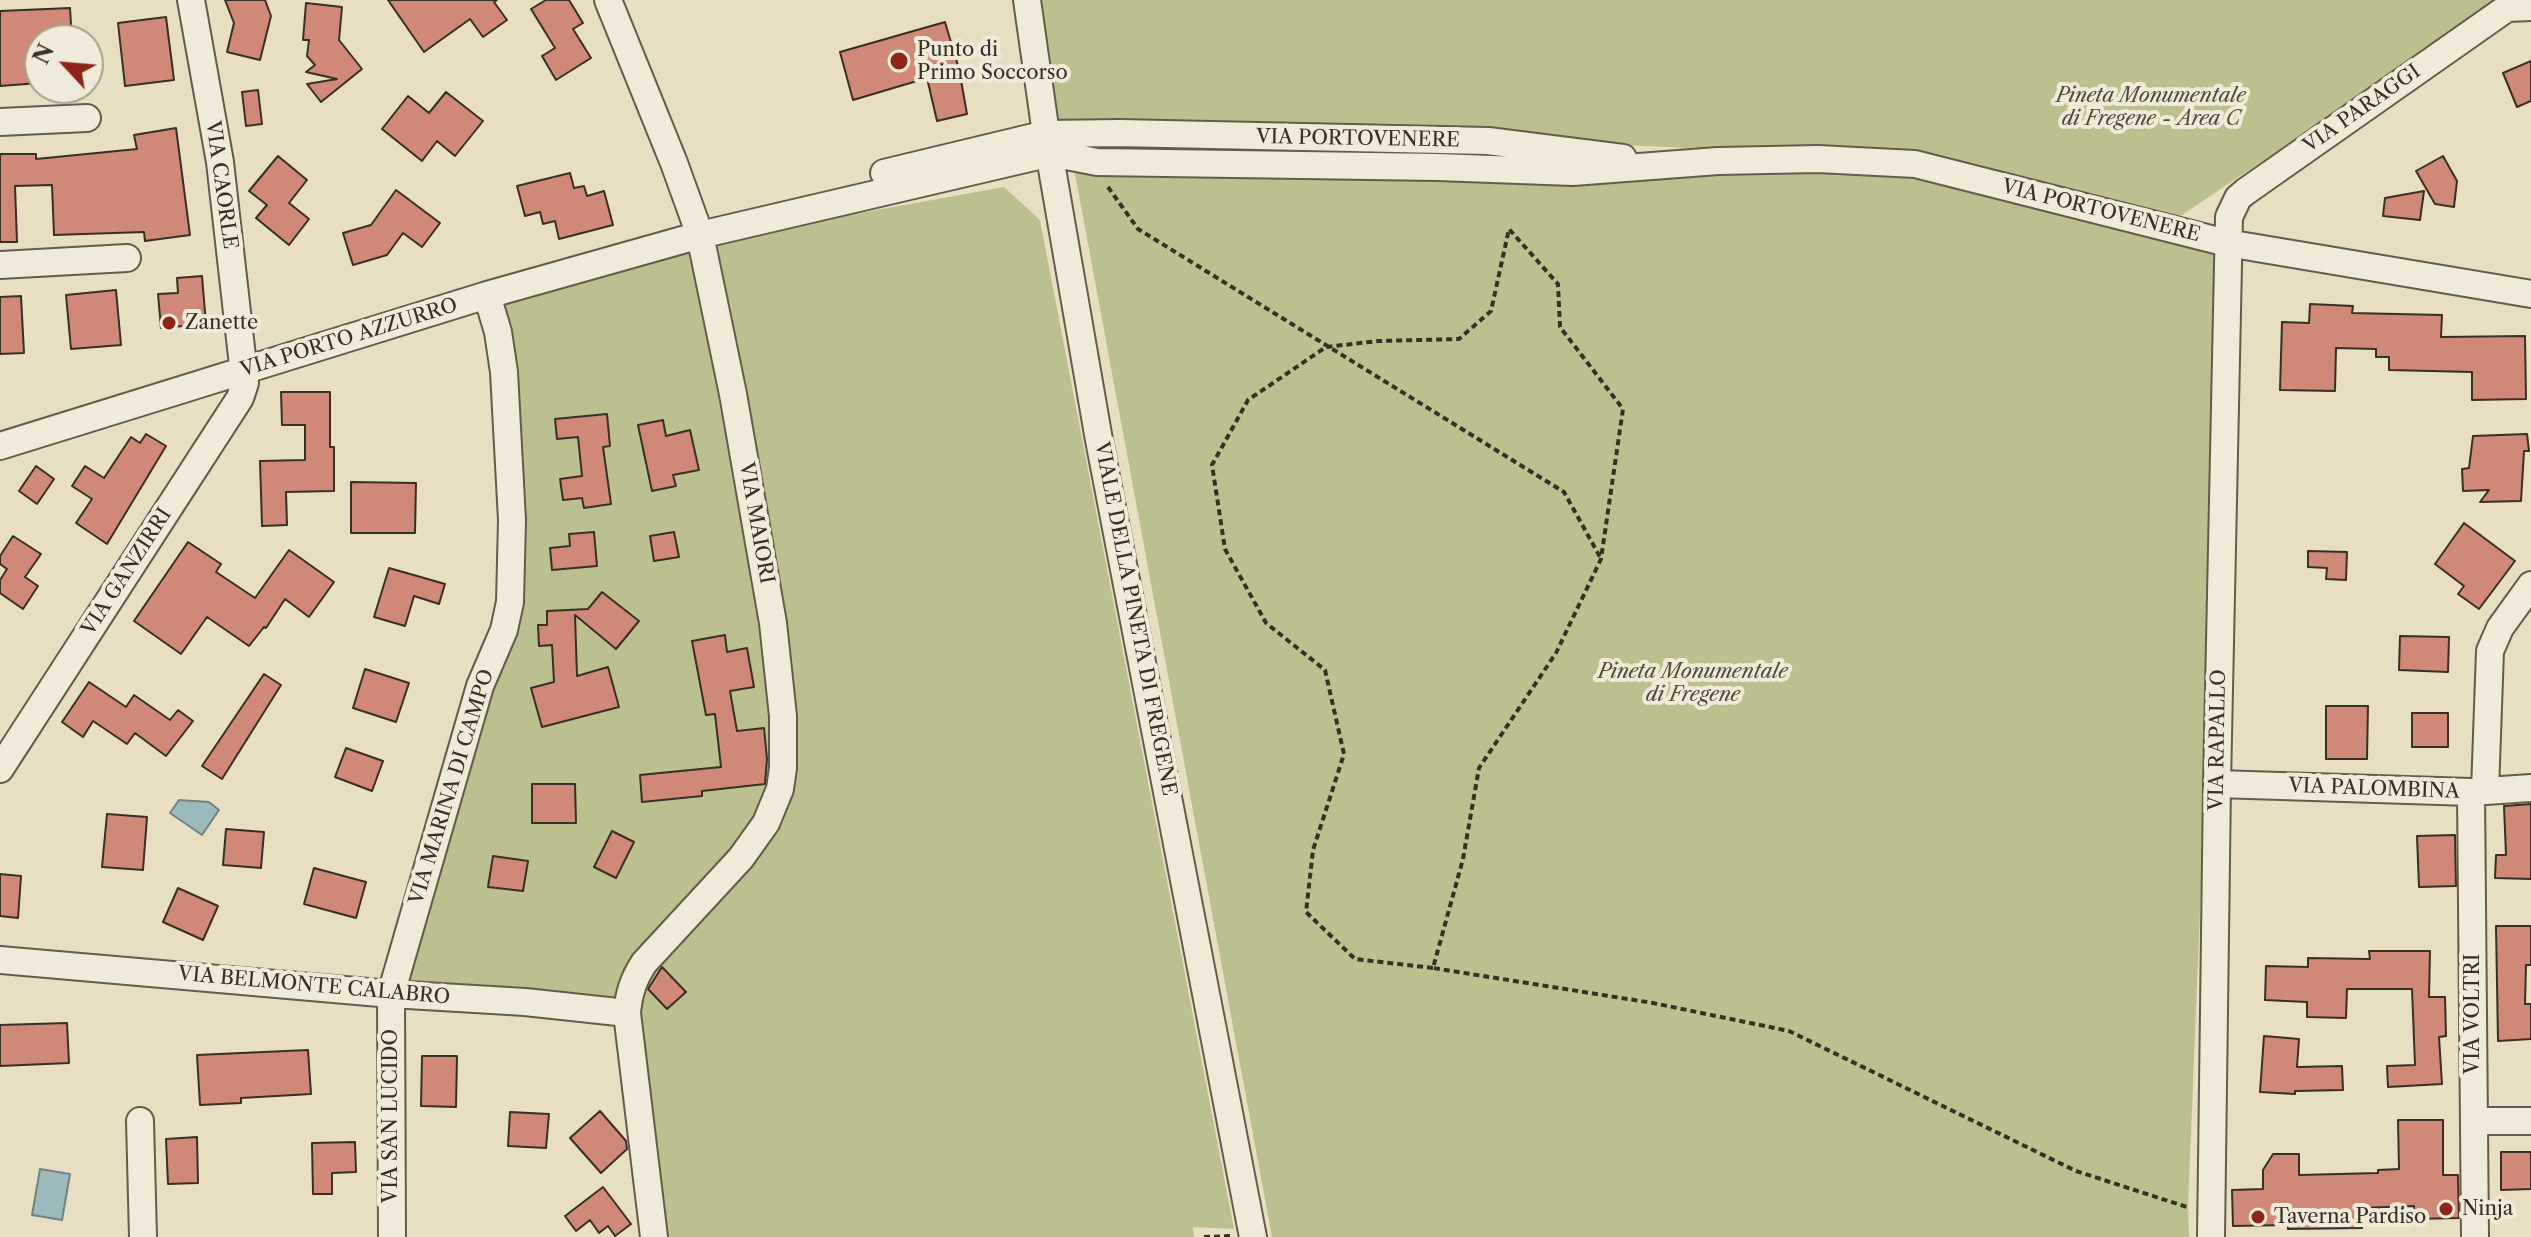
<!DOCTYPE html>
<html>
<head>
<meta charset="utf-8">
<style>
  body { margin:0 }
  #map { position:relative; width:2531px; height:1237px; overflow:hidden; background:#e8dfc3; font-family:"Libre Caslon Text",serif }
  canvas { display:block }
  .north { position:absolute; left:24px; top:24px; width:80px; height:80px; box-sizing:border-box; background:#f0ead8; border:2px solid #a69f90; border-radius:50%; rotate:296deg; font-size:22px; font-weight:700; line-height:32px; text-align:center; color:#382f25 }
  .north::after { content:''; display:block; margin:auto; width:28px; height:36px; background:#8f2418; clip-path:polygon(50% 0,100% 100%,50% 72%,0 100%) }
</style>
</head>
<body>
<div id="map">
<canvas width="2531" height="1237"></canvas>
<div class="north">N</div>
</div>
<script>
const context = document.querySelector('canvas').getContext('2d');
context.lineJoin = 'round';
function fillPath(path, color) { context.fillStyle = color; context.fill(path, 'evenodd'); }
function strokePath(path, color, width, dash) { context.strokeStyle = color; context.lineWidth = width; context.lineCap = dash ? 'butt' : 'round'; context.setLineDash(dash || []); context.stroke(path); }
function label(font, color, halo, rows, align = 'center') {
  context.font = font + ' "Libre Caslon Text",serif'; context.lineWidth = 8; context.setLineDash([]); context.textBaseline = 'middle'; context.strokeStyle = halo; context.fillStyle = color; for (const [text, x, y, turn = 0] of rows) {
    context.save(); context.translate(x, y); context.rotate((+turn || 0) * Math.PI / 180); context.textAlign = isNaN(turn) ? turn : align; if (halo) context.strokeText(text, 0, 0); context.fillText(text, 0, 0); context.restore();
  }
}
fillPath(new Path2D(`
  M1030 0H2503L2170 223 1918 158 1597 144 1047 132Z
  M1074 168 1913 171 2227 243 2188 1207 2189 1237H1272Z
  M1004 187 1040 220 1234 1229 1193 1227 1194 1237H658L631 995 789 779 705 241Z
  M700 235 756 555 780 789 694 907 627 1013 391 994 507 620 487 295Z`), '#bcc08f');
const water = new Path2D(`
  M179 800 209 802 219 810 202 835 170 813Z
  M40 1169 70 1174 62 1220 32 1215Z`);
fillPath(water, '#9ababc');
strokePath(water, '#738280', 2);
const building = new Path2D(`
  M225 0H265L271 16 260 60 227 52 234 23Z
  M388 0H497L494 2 507 20 483 37 470 19 424 52Z
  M546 0H569L583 23 573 29 591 58 556 80 542 56 555 48 531 9Z
  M306 3 342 7 339 40 362 69 321 102 307 84 337 79 306 72 315 65 307 56 309 40H303Z
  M70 8 72 40H40V83L0 86V11Z
  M166 17 174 80 125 86 118 23Z
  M945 22 959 69 967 114 937 121 927 78 853 100 840 52Z
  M2531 61V101L2517 107 2503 73Z
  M258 90 262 124 246 126 242 92Z
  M446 92 483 121 455 156 437 141 422 161 382 129 408 96 429 113Z
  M176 128 190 235 145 241 144 232 54 235 52 185 15 186 17 242H0V154H36V159L137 149 134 135Z
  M278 156 307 180 289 203 309 219 289 245 256 218 267 205 249 191Z
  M2443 156 2457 181 2454 207 2435 204 2416 171Z
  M570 173 574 188 584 186 587 196 604 191 613 225 559 239 555 221 543 224 540 212 525 216 517 186Z
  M396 190 440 223 422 247 403 233 387 255 353 265 343 233 371 225Z
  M2424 191 2420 220 2383 216 2385 198Z
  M202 276 206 324 161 328 158 294 178 293 177 278Z
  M116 290 121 345 71 349 66 295Z
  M21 296 24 353 0 354V297Z
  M2310 304 2353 306 2352 313 2442 315 2441 337 2525 336 2526 399 2472 400V372L2389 370V357H2376V349L2336 348 2335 391 2280 390 2282 322 2309 323Z
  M281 392H330V447H334V491L286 492 287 525 262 526 260 461 305 460V425H282Z
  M607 414 610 446 603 447 611 504 584 508 582 498 563 500 560 479 582 476 578 437 557 439 555 419Z
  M663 420 666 436 690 430 699 470 673 475 676 486 652 491 638 425Z
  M146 434 166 446 107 544 76 523 92 499 72 486 85 466 104 478 131 437 140 443Z
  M2527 434 2529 451H2524L2521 501 2480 502 2489 490 2463 491 2462 469 2469 468 2473 436Z
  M36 466 54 479 37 504 19 491Z
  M351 482 416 483 415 533H351Z
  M2464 523 2515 561 2479 609 2458 594 2464 586 2435 564Z
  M594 532 597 566 552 570 550 548 570 546 569 534Z
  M674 532 679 557 654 561 650 536Z
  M13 536 41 554 25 577 38 586 23 609 0 593V580L7 569 0 564V556Z
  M188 542 221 564 216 572 255 598 289 550 334 582 309 617 285 599 266 628 264 627 249 646 207 617 181 654 134 621Z
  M2308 551 2347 552 2346 580 2326 579 2327 568 2308 567Z
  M389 568 445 584 439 604 414 596 405 626 374 617Z
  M602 592 639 621 616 649 575 615 577 676 608 667 619 707 542 727 531 688 554 682 552 645 539 646 538 625H547V611L588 609Z
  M725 635 727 652 747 648 754 687 730 691 737 731 764 728 767 759 765 784 702 791V796L642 802 640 775 721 767 715 714 706 715 692 641Z
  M2400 636 2449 637 2448 672 2399 670Z
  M365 669 409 683 396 722 353 708Z
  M264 674 281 685 222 779 202 766Z
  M89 682 126 707 134 695 170 720 178 710 193 721 166 756 135 733 127 744 93 721 83 737 62 722Z
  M2326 706H2368L2367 759H2326Z
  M2412 713H2448V747H2412Z
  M346 748 383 761 372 791 335 777Z
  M532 784H575L576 823H532Z
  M2531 804V879L2495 878 2496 855H2506L2504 806Z
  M107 814 147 817 143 870 102 867Z
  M226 829 264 832 261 868 223 865Z
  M612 831 634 842 616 878 594 867Z
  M2455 835 2456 886 2419 887 2417 836Z
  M493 856 528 861 523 891 488 887Z
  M314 868 366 882 356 918 304 904Z
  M0 874 21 876 18 918 0 916Z
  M178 888 218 906 203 940 163 922Z
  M2496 926H2531V965H2526L2525 1004H2531V1039L2498 1041Z
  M2369 951H2430L2429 997H2445L2446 1036 2439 1037 2442 1084 2388 1087 2387 1066 2415 1065 2412 989H2347L2346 1018 2307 1017V1002L2265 1000 2266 966 2308 967V958L2370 959Z
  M662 967 686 992 667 1009 648 989Z
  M67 1023 69 1063 0 1066V1025Z
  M2264 1036 2299 1039 2297 1067 2342 1066 2343 1090 2295 1091V1094L2260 1092Z
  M308 1050 311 1094 241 1098V1103L200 1105 197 1055Z
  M422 1056H457L456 1107 421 1106Z
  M600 1111 626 1141 627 1149 601 1173 570 1138Z
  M510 1112 549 1114 546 1148 508 1146Z
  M2398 1120H2443V1175H2458L2459 1218 2414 1219V1206L2361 1208 2362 1228 2288 1229V1225L2233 1226 2232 1190 2263 1189V1170L2273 1154H2299V1175L2378 1173V1170L2399 1169Z
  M197 1137 198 1183 168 1184 166 1139Z
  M355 1142 356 1172 332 1173V1194H313L312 1143Z
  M2501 1152H2531V1189L2501 1190Z
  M603 1187 631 1224 615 1236 608 1226 599 1233 590 1220 576 1231 565 1216Z`);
fillPath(building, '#d08878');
strokePath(building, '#382f25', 2);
const minor = new Path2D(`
  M608 0 674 163 700 235 733 394 773 623 783 716V768L780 789 766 823 741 858 644 963C633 980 629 993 627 1013L654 1237
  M1027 0 1046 134 1099 440 1253 1237
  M0 122 87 118
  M884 173 1046 134 1119 133 1488 141 1623 158
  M0 265 127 258
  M0 446 487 295 700 235 1051 153 1097 162 1437 167 1573 172 1718 161 1818 159 1915 164 2227 243 2531 294
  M0 769 240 398 245 383 220 162 191 0
  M2217 784 2471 792 2531 788
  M2485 791 2490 651 2500 628 2531 585
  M2471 792 2475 1237
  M0 960 391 994 525 1002 627 1013
  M140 1121 143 1237
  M2474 1121H2531
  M392 1237 391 994 480 686 504 630 510 602 512 520 504 372 498 332 487 295
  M2211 1237 2217 784 2229 217 2238 198 2245 192 2507 8 2531 7`);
strokePath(minor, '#645b4c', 30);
strokePath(new Path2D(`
  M1108 187 1138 229 1564 492 1600 557
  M1433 968 1355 959 1306 912 1313 850 1344 754 1325 670 1266 623 1225 549 1212 465 1248 400 1326 347 1378 341 1459 339 1491 311 1509 229 1558 284 1560 327 1623 409 1601 559 1556 653 1479 768 1463 859 1433 968 1653 1003 1789 1031 2076 1171 2190 1208
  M1204 1237 1231 1236`), '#382f25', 4, [6, 4]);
strokePath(minor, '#f0ead8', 26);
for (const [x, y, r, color] of [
  [899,61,10,"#8f2418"],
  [169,323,8,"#8f2418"],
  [2446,1209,8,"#8f2418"],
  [2258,1217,8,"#8f2418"]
]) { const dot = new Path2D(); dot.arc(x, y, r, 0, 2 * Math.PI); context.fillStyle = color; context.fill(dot); strokePath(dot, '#f0ead8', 3); }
label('20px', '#382f25', '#f0ead8', [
  ["Punto di",917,50],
  ["Primo Soccorso",917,73],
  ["Zanette",185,323],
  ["Ninja",2462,1209],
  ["Taverna Pardiso",2274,1217]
], 'left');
label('italic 20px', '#524c3a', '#f0ead8', [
  ["Pineta Monumentale",2151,96],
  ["di Fregene - Area C",2151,119],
  ["Pineta Monumentale",1693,672],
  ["di Fregene",1693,695]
]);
label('20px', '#382f25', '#f0ead8', [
  ["VIA PARAGGI",2362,109,-35],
  ["VIA PORTOVENERE",1358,139,1],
  ["VIA CAORLE",221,185,82],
  ["VIA PORTOVENERE",2101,211,14],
  ["VIA PORTO AZZURRO",349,338,-17],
  ["VIA MAIORI",756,523,80],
  ["VIA GANZIRRI",127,572,-57],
  ["VIALE DELLA PINETA DI FREGENE",1135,619,79],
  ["VIA RAPALLO",2218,740,-89],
  ["VIA MARINA DI CAMPO",452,787,-73],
  ["VIA PALOMBINA",2374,789,2],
  ["VIA BELMONTE CALABRO",314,986,5],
  ["VIA VOLTRI",2473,1014,-90],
  ["VIA SAN LUCIDO",391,1116,-90]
]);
</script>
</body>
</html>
